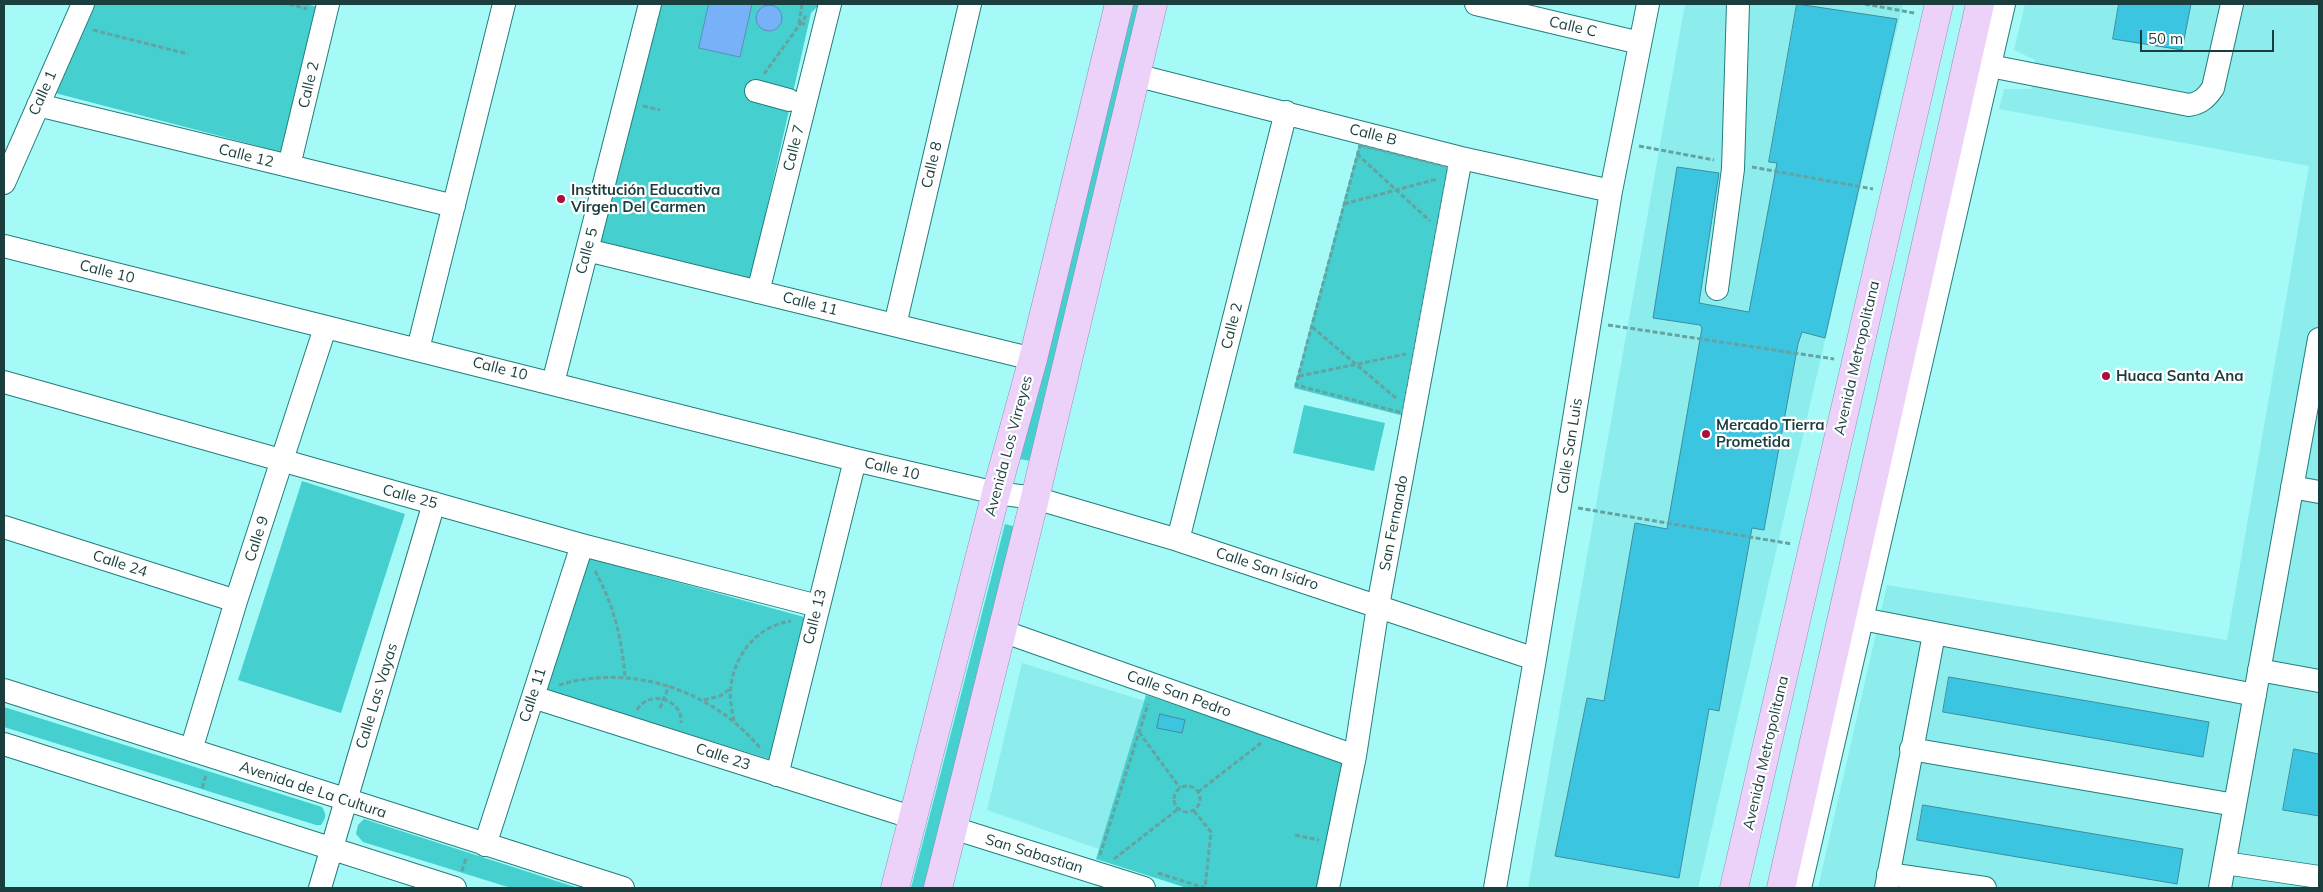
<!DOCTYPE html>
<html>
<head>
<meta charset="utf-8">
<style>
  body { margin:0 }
  #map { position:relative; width:2323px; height:892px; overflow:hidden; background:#a5faf8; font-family:Mulish,sans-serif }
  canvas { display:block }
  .frame { position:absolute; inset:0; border:5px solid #1a3e3e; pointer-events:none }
  .scale { position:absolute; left:2140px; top:30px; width:134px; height:22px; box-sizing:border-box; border:2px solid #1a3e3e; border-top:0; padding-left:6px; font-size:15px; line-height:18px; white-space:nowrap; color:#1a3e3e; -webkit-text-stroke:4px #fff; paint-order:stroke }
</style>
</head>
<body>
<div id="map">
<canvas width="2323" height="892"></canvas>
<div class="frame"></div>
<div class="scale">50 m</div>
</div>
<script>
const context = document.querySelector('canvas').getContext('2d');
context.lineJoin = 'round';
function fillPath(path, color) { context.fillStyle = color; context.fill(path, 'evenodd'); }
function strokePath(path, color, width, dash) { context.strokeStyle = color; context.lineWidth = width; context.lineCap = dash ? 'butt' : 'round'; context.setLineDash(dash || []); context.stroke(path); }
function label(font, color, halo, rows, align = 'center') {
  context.font = font + ' Mulish,sans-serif'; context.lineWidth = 4.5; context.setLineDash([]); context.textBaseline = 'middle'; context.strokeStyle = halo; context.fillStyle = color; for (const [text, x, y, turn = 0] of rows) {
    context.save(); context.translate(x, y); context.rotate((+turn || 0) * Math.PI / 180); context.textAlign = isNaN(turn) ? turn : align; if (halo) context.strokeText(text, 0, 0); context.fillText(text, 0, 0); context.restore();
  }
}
fillPath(new Path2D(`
  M1685 4H1903L1698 888H1528Z
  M2025 4H2319V888H1818L1887 585 2227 640 2309 166 1999 109 2004 89H2031L2035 60 2014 50Z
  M1022 663 1145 701 1099 849 987 810Z`), '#8dedec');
fillPath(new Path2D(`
  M92 4H305L322 8 285 153 55 93Z
  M657 4H820L811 13 751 278 599 241Z
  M1133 4H1151L1037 462 1019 459Z
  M1361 137 1454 166 1404 416 1294 388Z
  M1304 405 1385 423 1374 471 1293 453Z
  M302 481 405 514 341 713 238 680Z
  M1005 524 1020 528 931 888H911Z
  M589 558 804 617 769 759 546 690Z
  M1146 695 1345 763 1319 888H1187L1096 859Z
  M4 707 322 807C327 815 326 818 321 825H316L4 727Z
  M364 819 578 888H511L363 842 356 834 358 825Z`), '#45cfce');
const water = new Path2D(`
  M709 4H752L740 57 699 48Z
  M756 18a13 13 0 1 1 26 0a13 13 0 1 1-26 0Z`);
fillPath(water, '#77b1f8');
strokePath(water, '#5b8ec0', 1);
const building = new Path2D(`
  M1797 4 1897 19 1825 338 1802 332 1798 344 1764 530 1752 528 1719 711 1709 709 1679 878 1555 856 1587 698 1604 701 1635 523 1667 529 1702 328 1700 325 1653 318 1677 167 1719 173 1699 303 1749 312 1777 163 1769 162Z
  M2119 4H2191L2182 50 2113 39Z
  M1949 677 2209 722 2203 757 1943 712Z
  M1160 714 1185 720 1182 733 1157 728Z
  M2294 749 2319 754V816L2283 810Z
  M1923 805 2183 849 2177 884 1917 840Z`);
fillPath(building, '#3bc5e1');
strokePath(building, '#3d8ea0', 1);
const minor = new Path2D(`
  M1476 4 1640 43
  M1990 66 2189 105C2201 103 2206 98 2213 88L2232 4
  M1135 75 1461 158 1611 191
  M756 91 789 100
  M38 105 454 206
  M289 166 328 4
  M4 183 83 4
  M4 246 855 460 996 493 1035 498 1178 540 1535 659
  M587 250 1033 359
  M1717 289 1733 169 1738 4
  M758 292 830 4
  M895 325 970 4
  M418 349 504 4
  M4 382 582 545 818 606
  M553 383 650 4
  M2292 487 2319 492
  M4 527 236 601
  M1178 540 1286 112
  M1862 619 2255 695
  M1002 631 1355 756
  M2259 670 2319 681
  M4 690 623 888
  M533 697 914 818
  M4 744 455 888
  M1911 749 2235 805
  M191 750 236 601 325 328
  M777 775 855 460
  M953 828 1144 888
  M485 845 582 545
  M2225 863 2319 877
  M1888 874 1985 888
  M320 888 434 503
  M1328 888 1355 756 1378 606 1461 158
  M1495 888 1535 659 1611 191 1648 4
  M1800 888 2004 4
  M1886 888 1934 634
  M2220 888 2319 339`);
const major = new Path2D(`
  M895 888 996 493 1033 359 1119 4
  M938 888 1035 498 1153 4
  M1734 888 1939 4
  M1781 888 1980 4`);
strokePath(minor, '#217e7d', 24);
strokePath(major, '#9a89b5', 29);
strokePath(new Path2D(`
  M289 4 307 9
  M802 4 799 23 805 24
  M1865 4 1914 13
  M93 30 188 54
  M764 74 806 16
  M643 106 660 110
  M1360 145 1449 167 1403 413 1296 385Z
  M1639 146 1714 160
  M1357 154 1430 221
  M1752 167 1873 189
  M1344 204 1437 179
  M1608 325 1834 359
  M1312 327 1397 399
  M1299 376 1406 354
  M1578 508 1792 544
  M595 571C614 605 622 639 625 678
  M559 685C632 663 712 690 760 748
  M704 700 720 696 730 689
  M660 708 669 686
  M637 710C649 689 683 699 681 723
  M734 721C732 710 729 698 731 687 734 655 757 626 791 621
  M1139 732 1180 788
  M1174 799a13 13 0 1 1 26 0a13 13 0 1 1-26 0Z
  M202 788 206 775
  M1198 792 1261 743
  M1194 811 1211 832 1205 888
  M1295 835 1319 840
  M1100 855 1148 704
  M1114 859 1178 809
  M462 871 466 858
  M1158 873 1205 888`), '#65a3a2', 3, [5, 2.5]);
strokePath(minor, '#fff', 22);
strokePath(major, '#ecd1f9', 28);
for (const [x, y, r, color] of [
  [561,199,5,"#a9113b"],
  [2106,376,5,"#a9113b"],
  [1706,434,5,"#a9113b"]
]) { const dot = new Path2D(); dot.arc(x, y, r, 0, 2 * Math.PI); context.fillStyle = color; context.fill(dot); strokePath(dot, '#fff', 2); }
label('15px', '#1a3e3e', '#fff', [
  ["Calle C",1573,27,13],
  ["Calle 2",309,85,-77],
  ["Calle 1",43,93,-66],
  ["Calle B",1373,135,14],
  ["Calle 7",794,148,-76],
  ["Calle 12",246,156,14],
  ["Calle 8",932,165,-77],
  ["Calle 5",587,251,-75],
  ["Calle 10",107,272,14],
  ["Calle 11",810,304,14],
  ["Calle 2",1232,326,-76],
  ["Avenida Metropolitana",1857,358,-77],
  ["Calle 10",500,369,14],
  ["Avenida Los Virreyes",1009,446,-75],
  ["Calle San Luis",1570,446,-81],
  ["Calle 10",892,469,13],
  ["Calle 25",410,497,15],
  ["San Fernando",1394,523,-79],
  ["Calle 9",257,539,-72],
  ["Calle 24",120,564,18],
  ["Calle San Isidro",1267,569,18],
  ["Calle 13",815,617,-76],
  ["Calle San Pedro",1179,694,20],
  ["Calle 11",533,695,-72],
  ["Calle Las Vayas",377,696,-73],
  ["Avenida Metropolitana",1766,753,-77],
  ["Calle 23",723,757,18],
  ["Avenida de La Cultura",313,790,18],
  ["San Sabastian",1034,854,17]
]);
label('bold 15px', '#1a3e3e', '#fff', [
  ["Institución Educativa",571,190],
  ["Virgen Del Carmen",571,207],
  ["Huaca Santa Ana",2116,376],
  ["Mercado Tierra",1716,425],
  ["Prometida",1716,442]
], 'left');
</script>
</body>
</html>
